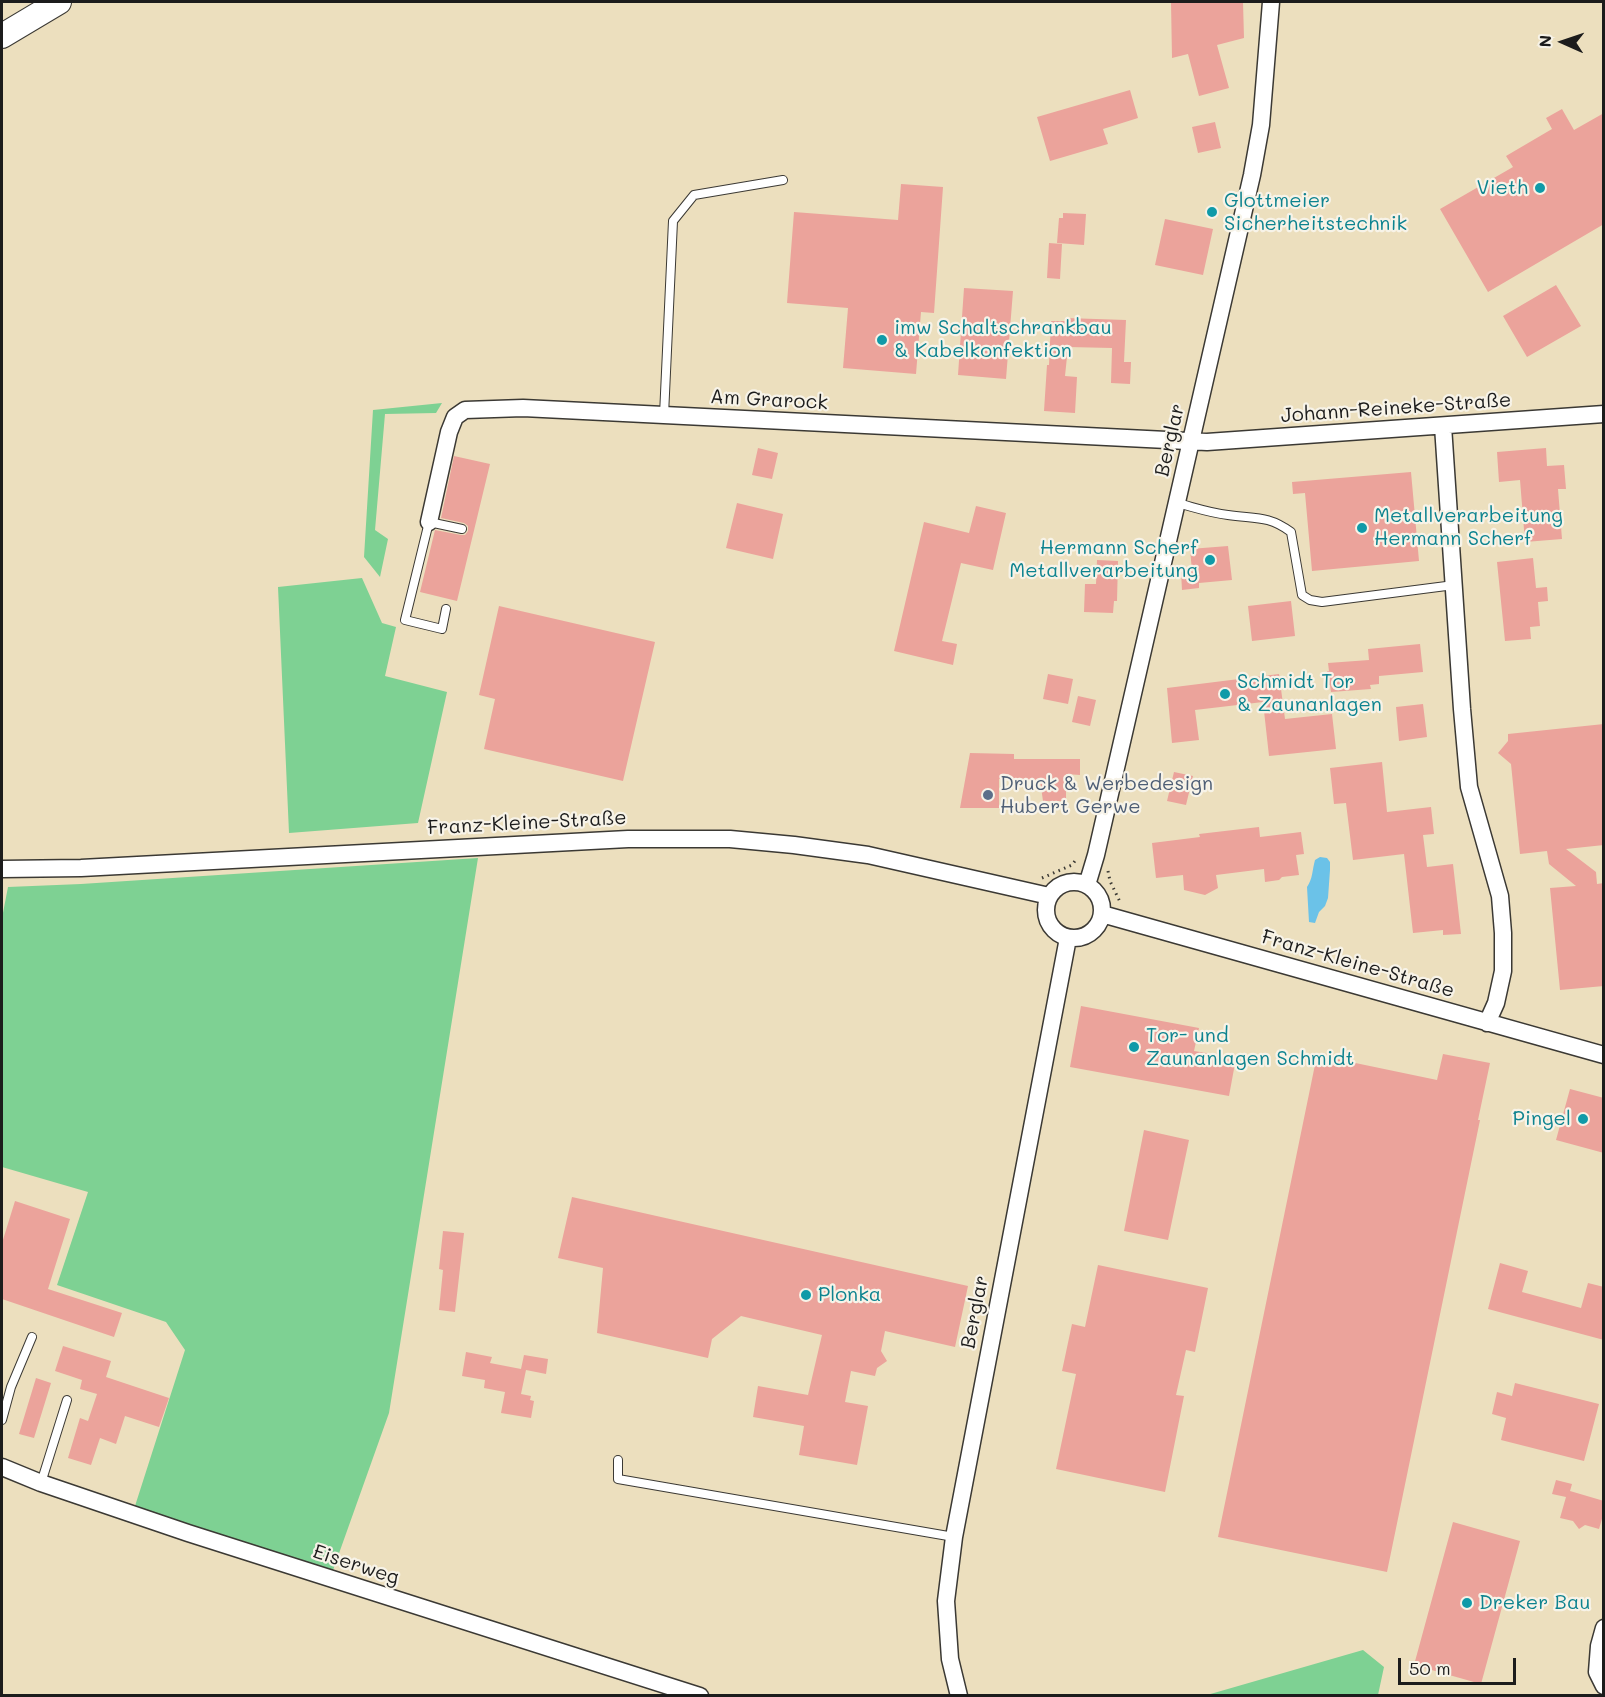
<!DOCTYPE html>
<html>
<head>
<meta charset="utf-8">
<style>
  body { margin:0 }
  #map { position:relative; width:1605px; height:1697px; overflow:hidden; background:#ecdfbe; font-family:Mali,sans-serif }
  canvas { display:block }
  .frame { position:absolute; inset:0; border:3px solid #1c1c1c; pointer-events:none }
  .north { position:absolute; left:1533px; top:12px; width:60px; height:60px; -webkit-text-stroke:4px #f7f3e8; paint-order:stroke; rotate:273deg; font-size:16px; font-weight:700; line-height:24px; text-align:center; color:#1c1c1c }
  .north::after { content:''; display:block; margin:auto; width:21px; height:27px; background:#1c1c1c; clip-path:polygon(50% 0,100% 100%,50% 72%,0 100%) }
  .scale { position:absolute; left:1398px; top:1658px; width:118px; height:27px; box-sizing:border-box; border:3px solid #1c1c1c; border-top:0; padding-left:8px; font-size:18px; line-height:21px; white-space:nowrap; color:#1c1c1c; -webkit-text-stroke:4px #f7f3e8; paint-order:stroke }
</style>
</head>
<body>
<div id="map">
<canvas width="1605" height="1697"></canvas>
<div class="frame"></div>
<div class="north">N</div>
<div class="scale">50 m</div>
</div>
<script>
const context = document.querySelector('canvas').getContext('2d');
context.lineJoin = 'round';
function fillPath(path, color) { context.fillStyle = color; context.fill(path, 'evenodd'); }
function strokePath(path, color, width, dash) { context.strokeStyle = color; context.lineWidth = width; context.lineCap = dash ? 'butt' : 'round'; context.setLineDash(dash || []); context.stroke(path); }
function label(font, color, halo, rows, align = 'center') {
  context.font = font + ' Mali,sans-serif'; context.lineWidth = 4.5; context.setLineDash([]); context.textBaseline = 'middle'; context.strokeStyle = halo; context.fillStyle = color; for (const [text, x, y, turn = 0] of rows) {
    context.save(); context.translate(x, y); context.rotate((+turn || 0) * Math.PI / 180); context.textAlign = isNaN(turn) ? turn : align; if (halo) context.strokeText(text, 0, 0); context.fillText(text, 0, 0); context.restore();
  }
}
fillPath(new Path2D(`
  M442 403 436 413 385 414 375 530 388 539 380 577 364 557 373 410Z
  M362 578 382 623 396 627 385 676 447 692 418 823 289 833 278 587Z
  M478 858 389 1413 332 1573 135 1506 185 1350 166 1322 57 1285 88 1192 2 1167V918L8 887 81 884Z
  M1363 1650 1384 1667 1378 1695H1207Z`), '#7ed193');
fillPath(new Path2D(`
  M1320 857 1327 858 1330 862V870L1328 898 1325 906 1319 912 1315 923 1309 922 1307 887C1313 878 1312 871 1315 860Z`), '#6bc2e8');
fillPath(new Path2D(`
  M1171 2H1243L1244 38 1217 45 1229 88 1199 96 1188 54 1172 58Z
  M1130 90 1138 118 1103 129 1108 144 1050 161 1037 117Z
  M1562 109 1574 130 1604 113V224L1488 292 1440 209 1513 167 1506 156 1552 129 1546 118Z
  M1215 122 1221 148 1198 153 1192 127Z
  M901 184 943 187 934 313 921 312 916 374 843 368 848 308 787 303 794 212 898 220Z
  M1063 213 1086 214 1084 245 1057 243 1059 218H1063Z
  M1165 219 1213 229 1203 275 1155 265Z
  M1049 243 1062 244 1060 279 1047 278Z
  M1556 285 1581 326 1527 357 1503 316Z
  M964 288 1013 291 1006 379 958 375Z
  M1066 318 1126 320 1124 362H1131L1130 384 1111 383 1112 348 1068 347 1065 376 1077 377 1075 413 1044 411 1047 365H1049L1051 321H1066Z
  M758 448 778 453 772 479 752 475Z
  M1546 448 1547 466 1564 465 1566 489H1558L1562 539 1525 542 1520 480 1499 482 1497 452Z
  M454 456 490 464 457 601 420 592 435 530 461 535H465L468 531V526L464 523 441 518Z
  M1411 472 1419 561 1312 571 1305 493 1293 494 1292 482Z
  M737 503 783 514 773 559 726 548Z
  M976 506 1006 513 993 570 961 563 942 641 957 644 953 665 894 651 924 522 969 533Z
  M1228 546 1232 580 1199 583V588L1182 590 1181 572 1192 571 1190 549Z
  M1533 558 1536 588 1547 587 1548 601 1538 602 1540 626 1530 627 1531 639 1505 641 1497 562Z
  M1097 560 1118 561 1117 601H1114L1113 613 1084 612 1085 584H1096Z
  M1291 601 1295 636 1252 641 1248 606Z
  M499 606 655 642 623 781 484 749 495 699 479 695Z
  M1420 644 1423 672 1379 676V684L1370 685 1371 689 1331 692 1330 685H1328L1327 671H1329L1328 663 1369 660 1368 649Z
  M1048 674 1073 679 1068 704 1043 699Z
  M1279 674 1285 719 1332 714 1336 749 1269 756 1263 702 1195 710 1199 740 1172 743 1167 688Z
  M1078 696 1096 700 1090 726 1072 722Z
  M1423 704 1427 737 1399 741 1396 707Z
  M1604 724V845L1566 849 1596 872 1597 884 1604 883V986L1560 990 1550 888 1576 886 1549 864 1547 851 1520 854 1511 764 1498 753 1508 741V734Z
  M970 753 1014 754V759H1080V775L1066 774V801H1043L1040 780 999 779V808H960Z
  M1382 762 1387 812 1431 807 1434 834 1423 835 1427 867 1453 864 1461 934 1443 935V930L1413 933 1404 854 1353 860 1346 803 1334 804 1330 768Z
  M1174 772 1193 776 1186 805 1167 801Z
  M1259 827 1260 837 1301 832 1304 854 1296 855 1299 875 1282 877 1279 880 1265 882 1264 869 1216 875 1218 888 1205 895 1184 890 1183 875 1156 878 1152 843 1200 837 1199 834Z
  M1081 1006 1199 1028 1194 1051 1236 1058 1229 1096 1070 1067Z
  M1443 1054 1490 1063 1478 1120H1480L1387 1572 1218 1537 1317 1055 1437 1080Z
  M1570 1089 1604 1098V1153L1556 1140Z
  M1144 1130 1189 1140 1168 1240 1124 1231Z
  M572 1197 968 1286 955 1347 885 1331 881 1351 887 1361 877 1368 875 1376 851 1371 845 1402 868 1406 857 1465 799 1455 804 1426 753 1417 758 1386 808 1395 822 1335 741 1316 712 1339 708 1358 597 1333 603 1268 558 1258Z
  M15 1201 70 1219 48 1289 122 1313 114 1337 2 1299V1243Z
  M443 1231 464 1233 455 1312 439 1310 443 1270 439 1269Z
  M1500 1263 1528 1271 1522 1292 1581 1308 1588 1283 1604 1287V1340L1488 1309Z
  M1098 1265 1208 1288 1195 1352 1186 1350 1176 1395 1184 1396 1165 1492 1056 1469 1076 1374 1062 1371 1072 1324 1085 1327Z
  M63 1346 111 1361 106 1377 169 1398 159 1427 125 1416 116 1444 100 1438 91 1465 68 1458 80 1418 88 1421 97 1394 80 1389 82 1380 55 1371Z
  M466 1352 492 1357 490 1363 521 1369 524 1355 548 1359 546 1374 526 1370 521 1394 531 1396 530 1400 534 1401 531 1418 501 1413 505 1392 484 1388 485 1380 462 1376Z
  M36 1378 51 1383 34 1438 19 1434Z
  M1515 1383 1599 1404 1584 1461 1501 1440 1506 1418 1492 1414 1497 1392 1512 1396Z
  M1556 1480 1572 1484 1570 1491 1604 1501V1512L1599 1529 1585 1525 1579 1529 1573 1521 1560 1518 1566 1497 1552 1494Z
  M1453 1522 1520 1541 1481 1684 1414 1665Z`), '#eba39b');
const service = new Path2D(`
  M664 415 673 221 694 195 783 180
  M1177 503C1193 507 1210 513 1228 515 1255 519 1268 515 1291 532L1302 595 1310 600 1322 602 1454 585
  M446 609 442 629 405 620 429 522 462 529
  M2 1420 11 1387 32 1337
  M618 1460V1479L954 1537
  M41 1483 67 1400`);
const minor = new Path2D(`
  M1443 426 1462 709 1469 787 1500 896 1503 933V971L1496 1003 1487 1023
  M429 522 449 432 455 417 465 410 523 408 1207 442 1604 414
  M2 869 81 868 628 839H730L794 845 868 855 1049 896
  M1046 910a28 28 0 1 1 56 0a28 28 0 1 1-56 0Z
  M1087 885 1096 855 1252 175 1261 125 1271 2
  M1102 914 1604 1055
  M2 1467 41 1483 188 1533 700 1696
  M1604 1628 1599 1646 1597 1672 1604 1686
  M959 1696 950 1659 946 1601 954 1537 1068 938`);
const secondary = new Path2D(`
  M2 36 59 2`);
strokePath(service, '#3b3934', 10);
strokePath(minor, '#3b3934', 19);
strokePath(secondary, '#3b3934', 26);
strokePath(new Path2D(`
  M1108 871 1110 881 1121 904
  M1042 878 1072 865 1077 858`), '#3b3934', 3, [1.5, 4.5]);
strokePath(service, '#fff', 8);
strokePath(minor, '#fff', 16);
strokePath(secondary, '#fff', 24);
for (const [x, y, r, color] of [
  [1540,188,6,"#0f9aa8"],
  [1212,212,6,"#0f9aa8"],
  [882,340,6,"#0f9aa8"],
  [1362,528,6,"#0f9aa8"],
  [1210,560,6,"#0f9aa8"],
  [1225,694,6,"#0f9aa8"],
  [988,795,6,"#5c6f8a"],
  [1134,1047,6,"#0f9aa8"],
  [1583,1119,6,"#0f9aa8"],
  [806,1295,6,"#0f9aa8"],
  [1467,1603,6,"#0f9aa8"]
]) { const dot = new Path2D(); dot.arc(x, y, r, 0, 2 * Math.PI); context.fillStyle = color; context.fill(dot); strokePath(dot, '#f7f3e8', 2); }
label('20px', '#0d838f', '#f7f3e8', [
  ["Vieth",1528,188,"right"],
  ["Glottmeier",1224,201],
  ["Sicherheitstechnik",1224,224],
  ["imw Schaltschrankbau",894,328],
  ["& Kabelkonfektion",894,351],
  ["Metallverarbeitung",1374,516],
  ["Hermann Scherf",1374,539],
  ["Hermann Scherf",1198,548,"right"],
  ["Metallverarbeitung",1198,571,"right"],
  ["Schmidt Tor",1237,682],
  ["& Zaunanlagen",1237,705],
  ["Tor- und",1146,1036],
  ["Zaunanlagen Schmidt",1146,1059],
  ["Pingel",1571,1119,"right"],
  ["Plonka",818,1295],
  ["Dreker Bau",1479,1603]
], 'left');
label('20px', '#1c1c1c', '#f7f3e8', [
  ["Am Grarock",769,400,3],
  ["Johann-Reineke-Straße",1396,408,-4],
  ["Berglar",1170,440,-77],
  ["Franz-Kleine-Straße",527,823,-3],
  ["Franz-Kleine-Straße",1358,964,16],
  ["Berglar",975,1312,-79],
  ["Eiserweg",356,1565,18]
]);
label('20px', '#4e5e75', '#f7f3e8', [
  ["Druck & Werbedesign",1000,784],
  ["Hubert Gerwe",1000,807]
], 'left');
</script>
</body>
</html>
